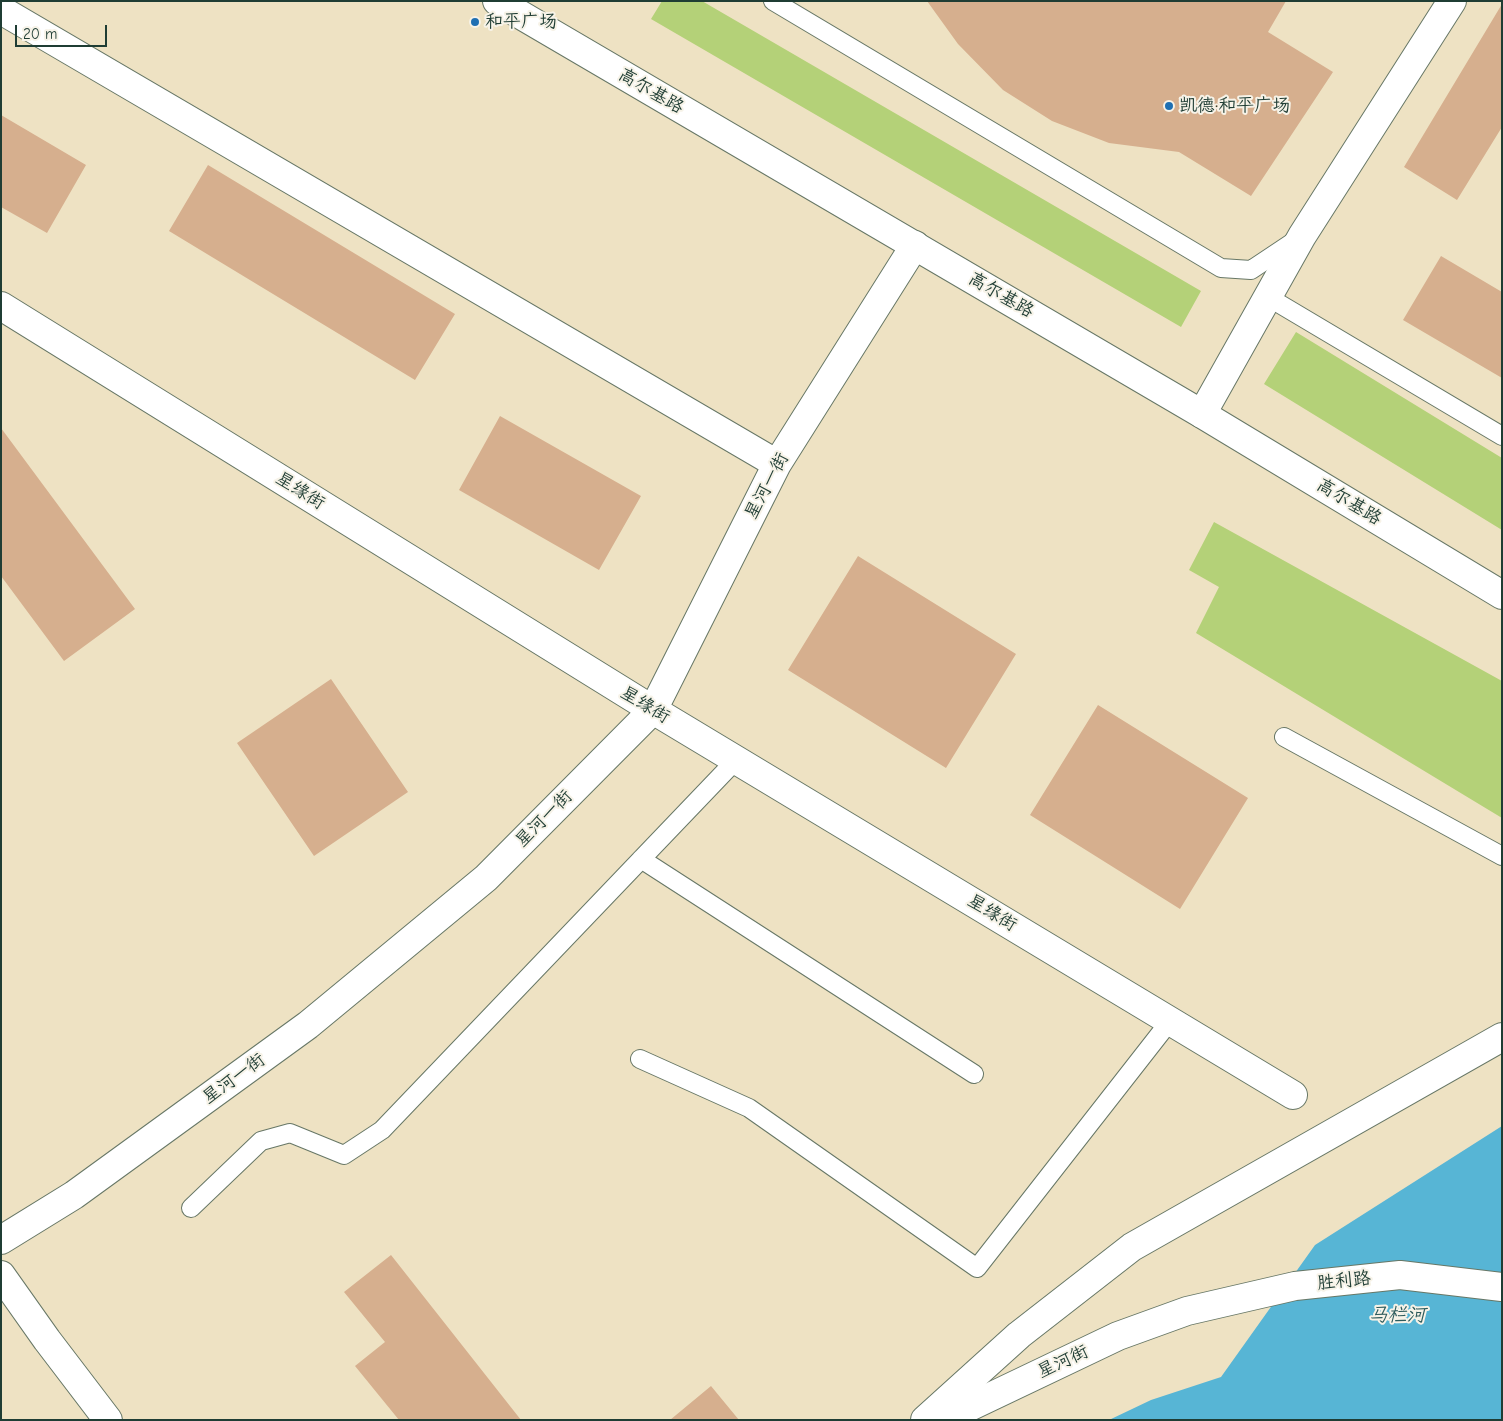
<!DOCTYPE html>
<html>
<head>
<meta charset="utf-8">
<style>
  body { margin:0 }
  #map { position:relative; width:1503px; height:1421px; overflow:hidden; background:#eee2c3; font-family:"Comic Neue",sans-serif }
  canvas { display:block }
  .frame { position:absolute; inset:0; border:2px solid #1f3d34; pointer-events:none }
  .scale { position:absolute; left:15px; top:25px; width:92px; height:22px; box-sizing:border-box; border:2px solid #1f3d34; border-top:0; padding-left:6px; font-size:15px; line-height:18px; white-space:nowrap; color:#1f3d34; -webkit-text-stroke:4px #f7f3e8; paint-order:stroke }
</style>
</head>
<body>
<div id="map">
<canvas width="1503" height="1421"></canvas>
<div class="frame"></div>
<div class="scale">20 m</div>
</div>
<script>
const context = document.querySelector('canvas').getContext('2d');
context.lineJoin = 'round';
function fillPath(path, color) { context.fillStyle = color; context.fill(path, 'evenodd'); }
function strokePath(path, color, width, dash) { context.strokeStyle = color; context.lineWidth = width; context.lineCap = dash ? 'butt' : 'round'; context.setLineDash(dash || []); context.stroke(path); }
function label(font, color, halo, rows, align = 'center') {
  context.font = font + ' "Comic Neue","LXGW WenKai TC",sans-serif'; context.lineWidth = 4; context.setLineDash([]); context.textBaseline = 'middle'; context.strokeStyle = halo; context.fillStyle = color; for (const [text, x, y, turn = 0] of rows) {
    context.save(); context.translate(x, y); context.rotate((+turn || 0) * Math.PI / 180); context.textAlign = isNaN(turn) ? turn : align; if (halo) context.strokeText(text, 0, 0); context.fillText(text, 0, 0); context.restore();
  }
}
fillPath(new Path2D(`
  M662 1H702L1201 291 1181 327 651 19Z
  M1296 332 1502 458V530L1264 384Z
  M1214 522 1502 681V818L1196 633 1219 587 1189 570Z`), '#b4d178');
fillPath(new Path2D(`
  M1502 1126V1420H1109L1151 1400 1221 1377 1315 1245Z`), '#57b5d5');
fillPath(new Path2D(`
  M927 1H1286L1268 32 1333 72 1251 196 1179 152 1109 143 1052 121 1003 90 958 44Z
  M1502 4V127L1457 200 1404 167Z
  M1 115 86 165 47 233 1 207Z
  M208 165 455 314 415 380 169 231Z
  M1441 256 1502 292V378L1403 320Z
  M500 416 641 496 599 570 459 490Z
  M1 428 135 609 64 661 1 576Z
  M858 556 1016 654 946 768 788 670Z
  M331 679 408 792 314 856 237 743Z
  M1098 705 1248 798 1180 909 1030 815Z
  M391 1255 521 1420H399L355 1366 385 1342 344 1292Z
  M711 1386 739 1420H670Z`), '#d6af8e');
const lane = new Path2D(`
  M773 1 1221 268 1251 270 1296 240
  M1268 297 1502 436
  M1284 737 1502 856
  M641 859 974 1074
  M640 1059 749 1108 977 1268 1170 1021
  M191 1208 261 1141 290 1133 344 1155 382 1130 736 760`);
const street = new Path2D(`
  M1 10 777 464
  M1 306 653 710 1293 1095
  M1202 414 1302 236 1452 1
  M1 1240 74 1195 308 1025 486 878 653 710 777 464 915 245
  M1 1275 47 1340 108 1420`);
const secondary = new Path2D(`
  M942 1420 1118 1336 1187 1311 1295 1286 1400 1275 1502 1287`);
const primary = new Path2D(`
  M497 1 1202 414 1502 595`);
const highway = new Path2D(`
  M925 1420 1019 1335 1132 1247 1502 1037`);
strokePath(lane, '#677766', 20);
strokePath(street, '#677766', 30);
strokePath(secondary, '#677766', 30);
strokePath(primary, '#677766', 30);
strokePath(highway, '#677766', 30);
strokePath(lane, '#fff', 18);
strokePath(street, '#fff', 28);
strokePath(secondary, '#fff', 28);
strokePath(primary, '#fff', 28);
strokePath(highway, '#fff', 28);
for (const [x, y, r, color] of [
  [475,22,5,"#1f6fb2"],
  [1169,106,5,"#1f6fb2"]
]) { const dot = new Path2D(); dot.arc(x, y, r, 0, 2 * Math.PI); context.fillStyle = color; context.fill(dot); strokePath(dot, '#f7f3e8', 2); }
label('18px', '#1f3d34', '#f7f3e8', [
  ["和平广场",485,22],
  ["凯德·和平广场",1179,106]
], 'left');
label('18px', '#1f3d34', '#f7f3e8', [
  ["高尔基路",651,91,30],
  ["高尔基路",1001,295,30],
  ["星河一街",767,486,-62],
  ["星缘街",300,491,32],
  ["高尔基路",1349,502,31],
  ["星缘街",645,705,31],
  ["星河一街",544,819,-45],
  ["星缘街",992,913,31],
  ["星河一街",234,1079,-36],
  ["胜利路",1344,1281,-6],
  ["星河街",1063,1362,-25]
]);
label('italic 19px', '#2d5b5c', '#f7f3e8', [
  ["马栏河",1397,1316]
]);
</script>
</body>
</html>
